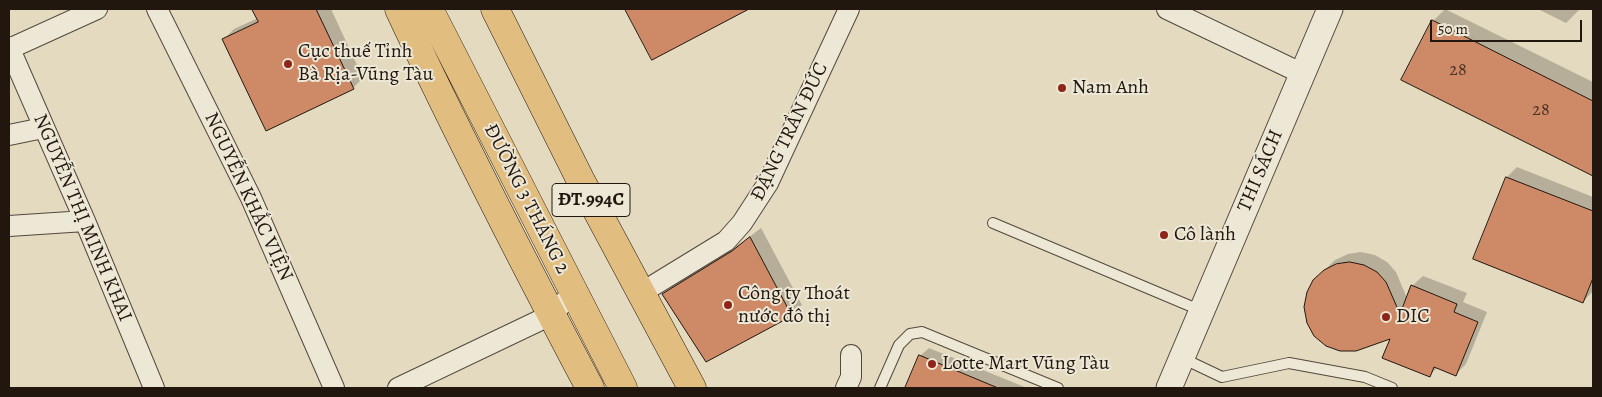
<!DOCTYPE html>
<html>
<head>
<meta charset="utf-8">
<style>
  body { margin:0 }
  #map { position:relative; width:1602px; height:397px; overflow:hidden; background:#e4dac0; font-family:Alegreya,serif }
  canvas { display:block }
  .frame { position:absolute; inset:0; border:10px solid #21170f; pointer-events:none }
  .scale { position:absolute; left:1430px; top:20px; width:152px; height:22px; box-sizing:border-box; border:2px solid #21170f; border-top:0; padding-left:6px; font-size:15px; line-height:18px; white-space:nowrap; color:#21170f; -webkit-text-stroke:4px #ede7d6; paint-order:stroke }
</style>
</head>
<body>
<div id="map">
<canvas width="1602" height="397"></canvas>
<div class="frame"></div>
<div class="scale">50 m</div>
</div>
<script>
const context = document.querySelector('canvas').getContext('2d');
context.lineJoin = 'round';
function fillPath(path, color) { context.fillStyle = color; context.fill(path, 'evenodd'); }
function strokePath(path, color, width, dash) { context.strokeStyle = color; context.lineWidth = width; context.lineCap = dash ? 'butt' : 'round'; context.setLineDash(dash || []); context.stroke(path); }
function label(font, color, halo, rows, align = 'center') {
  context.font = font + ' Alegreya,serif'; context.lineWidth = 4; context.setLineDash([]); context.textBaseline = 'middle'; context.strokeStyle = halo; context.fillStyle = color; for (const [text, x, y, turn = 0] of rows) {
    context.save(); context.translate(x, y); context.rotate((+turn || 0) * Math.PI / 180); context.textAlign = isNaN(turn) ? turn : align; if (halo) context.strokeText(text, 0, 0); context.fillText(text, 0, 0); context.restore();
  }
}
fillPath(new Path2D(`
  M254 9H331L363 78 353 88 224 39 234 29 258 18Z
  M626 9H746L653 59Z
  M1445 9 1593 82V175L1403 80 1433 21Z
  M1538 9H1580L1566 23Z
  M1517 167 1593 197V291L1583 302 1507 177Z
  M761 228 802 305 791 315 664 295 674 284 744 241Z
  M1361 252 1375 255 1387 262 1396 272 1407 298 1412 286 1423 276 1467 293 1463 302 1487 312 1466 364 1456 374 1438 367 1429 376 1392 337 1314 280 1335 260 1348 254Z
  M929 348 1027 388H906L920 356Z`), '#0003');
const building = new Path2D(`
  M252 9H316L354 89 266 131 222 39 258 22Z
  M625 9H749L652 60Z
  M1432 20 1593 101V176L1401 80Z
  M1506 177 1593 211V278L1583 303 1473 259Z
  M750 237 792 316 706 362 662 294 732 251Z
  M1350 262 1364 265 1377 272 1386 282 1400 314 1411 285 1457 304 1454 312 1478 322 1456 376 1434 367 1430 377 1382 358 1390 339 1356 351H1340L1326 346 1314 336 1307 323 1304 307 1307 292 1313 280 1324 270 1336 264Z
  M919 355 998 388H905Z`);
fillPath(building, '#ce8966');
strokePath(building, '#21170f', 1);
const service = new Path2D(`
  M993 223 1202 311
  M1182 358 1222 377 1289 363 1365 377 1392 388
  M880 388 899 345 910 334 922 332 1058 388`);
const minor = new Path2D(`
  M157 9 251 198 334 388
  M1167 9 1303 74
  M9 47 85 221 154 388
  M9 49 97 9
  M9 135 43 128
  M9 226 85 221
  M641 293 726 241 742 223 768 183 849 9
  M398 388 551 315 574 292
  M846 388 851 377V355`);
const tertiary = new Path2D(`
  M1169 388 1330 9`);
const primary = new Path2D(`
  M399 9C459 137 524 263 590 388
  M429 9 623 388
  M495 9 580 179 692 388`);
strokePath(service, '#52483b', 12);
strokePath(minor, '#52483b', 22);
strokePath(tertiary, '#52483b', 27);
strokePath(primary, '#21170f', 29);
strokePath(service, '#ede7d6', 10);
strokePath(minor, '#ede7d6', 20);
strokePath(tertiary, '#ede7d6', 25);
strokePath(primary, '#e2bd80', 28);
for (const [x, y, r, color] of [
  [288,64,5,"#8f2418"],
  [1062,88,5,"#8f2418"],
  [1164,235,5,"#8f2418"],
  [728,305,5,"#8f2418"],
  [1386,317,5,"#8f2418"],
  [932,364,5,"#8f2418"]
]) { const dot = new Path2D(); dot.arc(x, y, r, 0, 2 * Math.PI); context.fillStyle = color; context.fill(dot); strokePath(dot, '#ede7d6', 2); }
label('18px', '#4c3425', null, [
  ["28",1458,71],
  ["28",1541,111]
]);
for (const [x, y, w] of [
  [591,200,78]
]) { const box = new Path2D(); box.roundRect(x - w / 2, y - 16.5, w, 33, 4); context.fillStyle = '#ede7d6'; context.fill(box); strokePath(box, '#21170f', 1); }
label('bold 19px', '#21170f', null, [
  ["ĐT.994C",591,200]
]);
label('20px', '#21170f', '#ede7d6', [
  ["Cục thuế Tỉnh",298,52],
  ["Bà Rịa-Vũng Tàu",298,75],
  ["Nam Anh",1072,88],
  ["Cô lành",1174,235],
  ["Công ty Thoát",738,294],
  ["nước đô thị",738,317],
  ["DIC",1396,317],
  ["Lotte Mart Vũng Tàu",942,364]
], 'left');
label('20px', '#21170f', '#ede7d6', [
  ["ĐẶNG TRẦN ĐỨC",790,132,-64],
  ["THI SÁCH",1261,171,-67],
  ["NGUYỄN KHẮC VIỆN",248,197,65],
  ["ĐƯỜNG 3 THÁNG 2",526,199,63],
  ["NGUYỄN THỊ MINH KHAI",82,218,67]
]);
</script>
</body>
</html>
